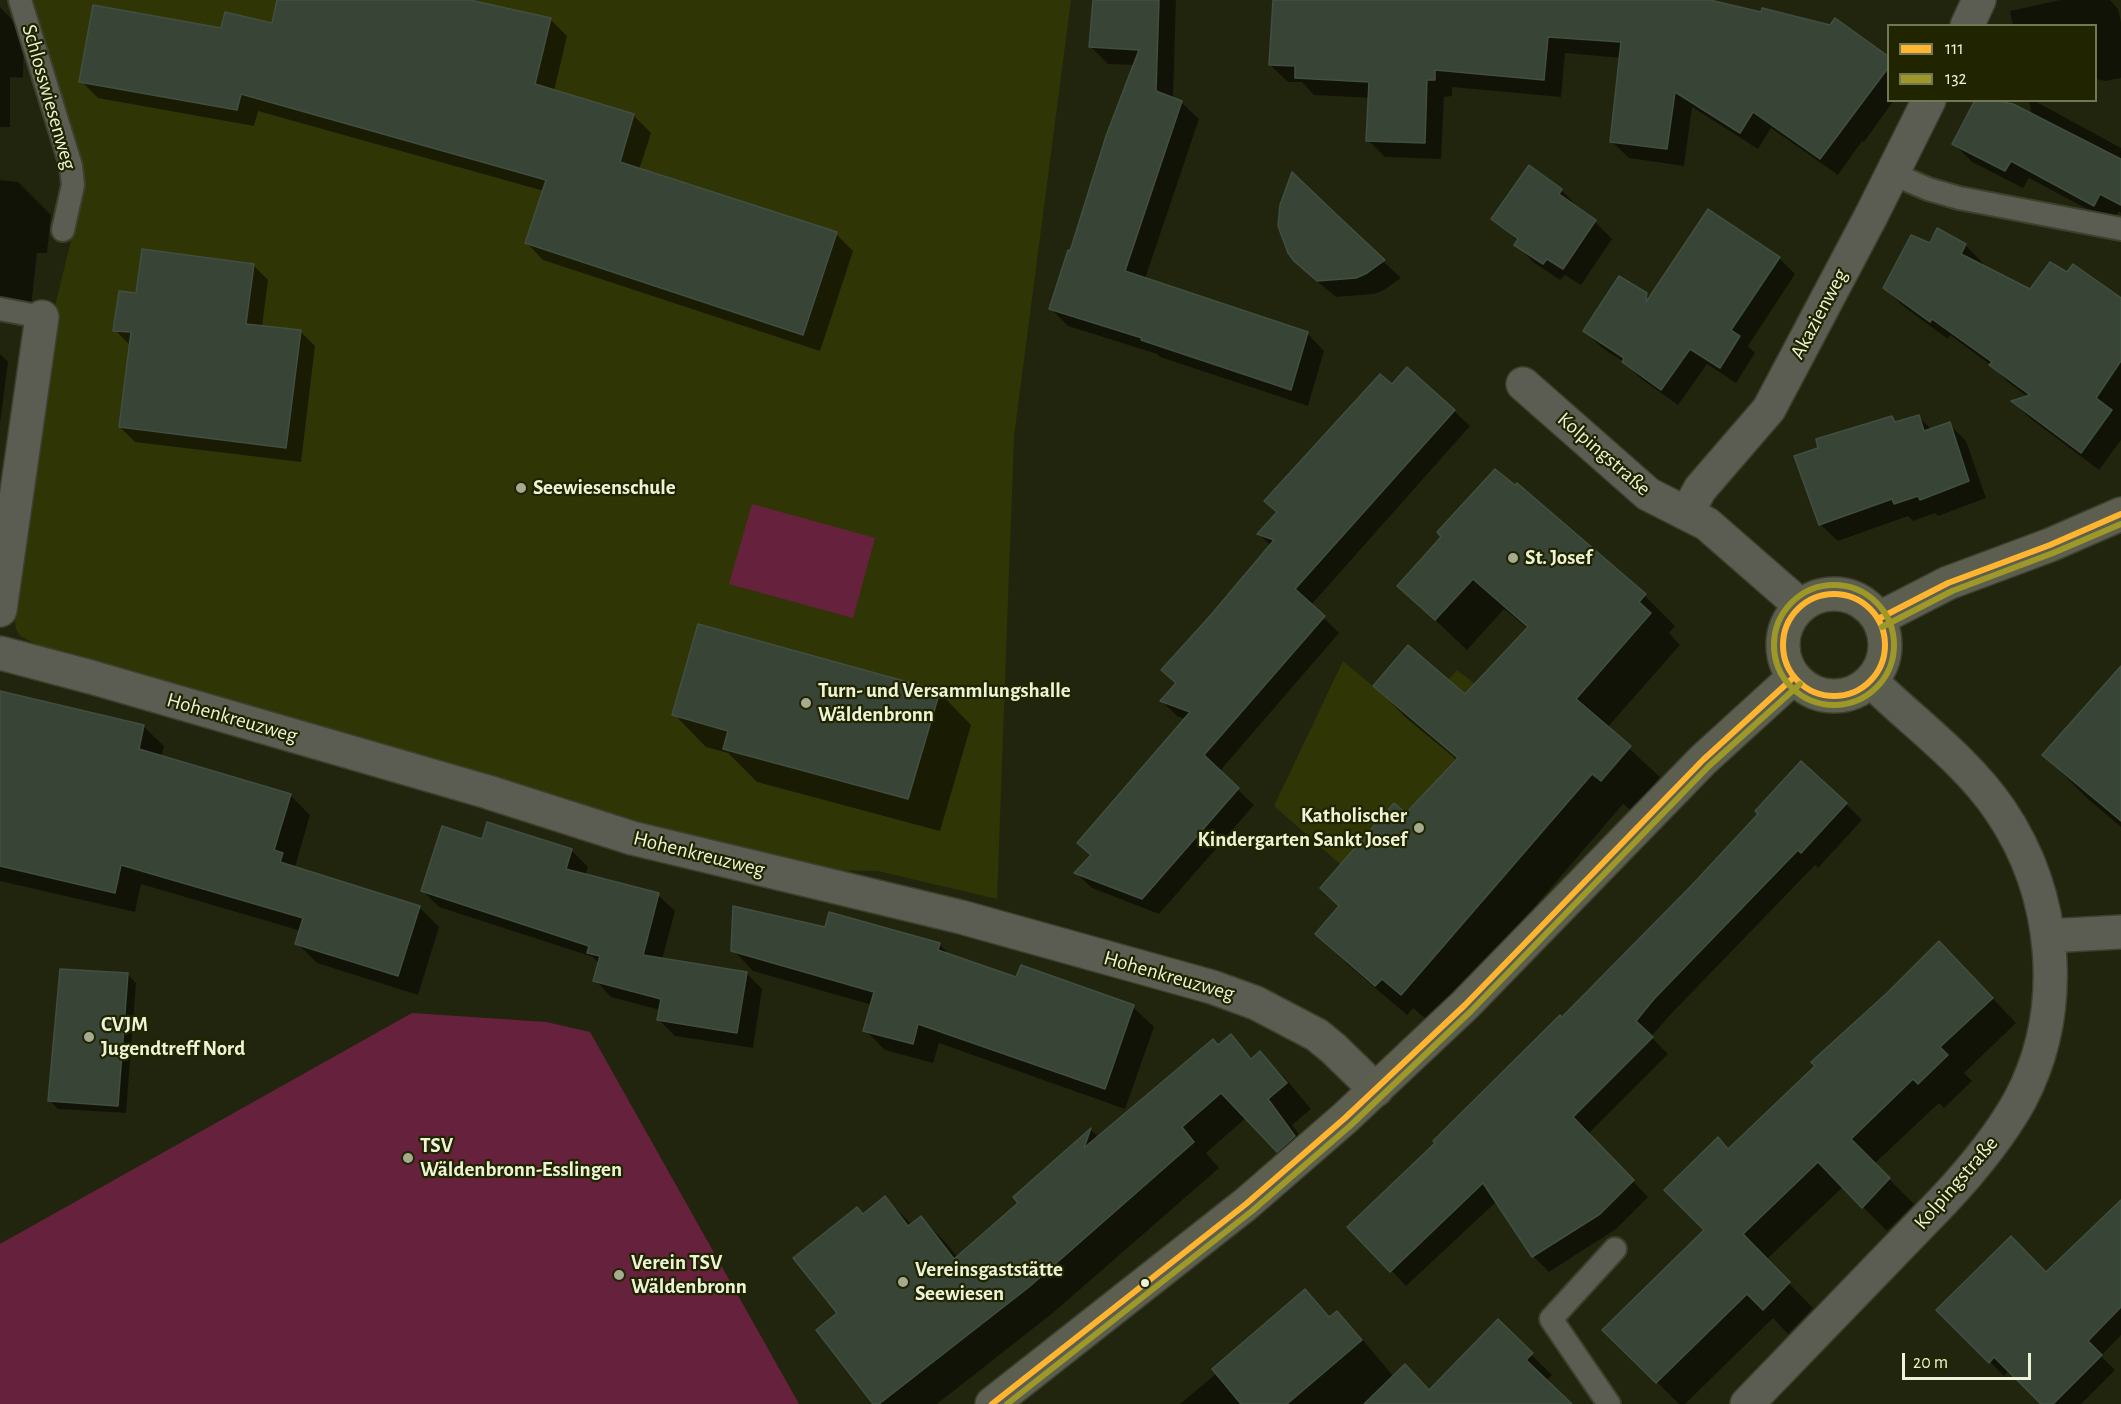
<!DOCTYPE html>
<html>
<head>
<meta charset="utf-8">
<style>
  body { margin:0 }
  #map { position:relative; width:2121px; height:1404px; overflow:hidden; background:#22250e; font-family:"Alegreya Sans",sans-serif }
  canvas { display:block }
  .legend { position:absolute; left:1887px; top:24px; width:210px; height:78px; box-sizing:border-box; background:#202500; border:2px solid #727756; margin:0; padding:8px 10px; list-style:none; font-size:18px; color:#edf3d6 }
  .legend li { display:flex; align-items:center; gap:12px; height:30px }
  .legend b { width:30px; border:2px solid #727756 }
  .scale { position:absolute; left:1902px; top:1353px; width:129px; height:27px; box-sizing:border-box; border:3px solid #edf3d6; border-top:0; padding-left:8px; font-size:18px; line-height:21px; white-space:nowrap; color:#edf3d6; -webkit-text-stroke:4px #202500; paint-order:stroke }
</style>
</head>
<body>
<div id="map">
<canvas width="2121" height="1404"></canvas>
<ul class="legend">
<li><b style="height:8px;background:#ffb530"></b>111</li>
<li><b style="height:8px;background:#9d9827"></b>132</li>
</ul>
<div class="scale">20 m</div>
</div>
<script>
const context = document.querySelector('canvas').getContext('2d');
context.lineJoin = 'round';
function fillPath(path, color) { context.fillStyle = color; context.fill(path, 'evenodd'); }
function strokePath(path, color, width, dash) { context.strokeStyle = color; context.lineWidth = width; context.lineCap = dash ? 'butt' : 'round'; context.setLineDash(dash || []); context.stroke(path); }
function label(font, color, halo, rows, align = 'center') {
  context.font = font + ' "Alegreya Sans",sans-serif'; context.lineWidth = 4.5; context.setLineDash([]); context.textBaseline = 'middle'; context.strokeStyle = halo; context.fillStyle = color; for (const [text, x, y, turn = 0] of rows) {
    context.save(); context.translate(x, y); context.rotate((+turn || 0) * Math.PI / 180); context.textAlign = isNaN(turn) ? turn : align; if (halo) context.strokeText(text, 0, 0); context.fillText(text, 0, 0); context.restore();
  }
}
fillPath(new Path2D(`
  M33 0H1071L1014 436 997 899 878 871 831 870 685 837 40 646 20 636 16 629 14 613 54 310 84 188 83 167Z
  M1343 661 1413 720 1457 670 1492 697 1506 799 1543 832 1487 898 1484 894 1443 938 1448 943 1401 995 1382 979 1375 986 1315 934 1339 907 1320 888 1340 864 1274 806Z`), '#303506');
fillPath(new Path2D(`
  M752 504 875 538 853 618 729 584Z
  M412 1013 546 1022 590 1032 799 1404H0V1244Z`), '#66223d');
fillPath(new Path2D(`
  M279 0H463L550 19 567 36 554 91 634 116 651 133 639 170 836 234 853 251 820 351 543 260 526 242 544 191 258 111 254 126 98 98 81 81 222 30 273 24Z
  M1093 0H1176L1173 99 1181 102 1199 119 1145 279 1307 333 1324 351 1308 406 1160 357 1157 354 1068 326 1051 309 1135 65 1108 64 1091 47Z
  M1273 0H1703L1830 27 1835 20 1888 58V100H1894L1864 142 1862 141 1838 175 1771 128 1758 149 1692 107 1684 166 1629 158 1611 141 1621 58 1565 53 1561 97 1452 87V96L1444 97 1441 159 1385 157 1368 140 1370 98 1314 95 1302 82H1288L1270 65Z
  M2060 0H2110L2118 9 2121 22V78L2105 81 2096 79V26H2013L2010 11Z
  M0 7 24 32 23 78 10 77V127H0Z
  M2029 100H2033L2121 148V213L2119 211 2113 223 2029 178 2023 188 1972 162 1954 144 2032 117Z
  M1293 175 1384 262 1401 278 1384 290 1374 294 1336 297 1314 279Z
  M0 180 18 182 51 215 47 253H37L31 307 0 304Z
  M1561 190 1578 207 1577 209 1595 222 1612 239 1581 285 1565 275 1560 280 1533 262 1516 244 1518 241 1493 219Z
  M1930 245H1965L1983 263 1981 266 2030 291 2121 300V440L2099 470 2031 419 2013 402 2028 397 2009 383 1992 366 1950 335 1948 339 1903 306 1885 288Z
  M1779 258 1795 274 1748 346 1755 353 1736 383 1707 364 1678 405 1640 378 1625 363 1601 347 1585 331 1647 294 1650 298Z
  M253 265 268 280 262 327 300 331 315 346 301 462 135 442 120 427 130 345 115 330 138 294Z
  M0 354 8 362 0 424Z
  M1392 386 1454 411 1470 426 1311 605 1339 633 1219 772 1254 805 1159 914 1092 888 1076 873 1092 856 1079 843 1185 719 1177 716 1162 701 1177 684 1271 546 1259 534Z
  M1918 416 1932 430 1949 424 1966 441 1986 498 1938 516 1935 513 1913 521 1908 516 1838 541 1820 524V449L1892 418 1897 423Z
  M1517 485 1645 596 1675 626 1669 633 1680 645 1607 728 1660 777 1632 811 1623 804 1433 1025 1413 1008 1407 1015 1347 964 1317 934 1341 907 1406 815 1457 760 1405 717 1375 686 1465 696 1528 629 1504 609 1467 650 1399 586Z
  M2121 682V827L2088 799 2044 755Z
  M0 692 143 726 164 746 161 757 290 795 310 815 295 867 297 869 419 907 439 927 418 995 317 963 297 943 301 931 141 884 135 912 0 881Z
  M939 692 971 725 940 831 757 782 728 753 706 747 674 714Z
  M1846 804 1862 820 1818 868 1815 865 1670 1015 1651 1037 1668 1054 1588 1134 1648 1197 1616 1229 1549 1272 1533 1256 1497 1201 1406 1286 1391 1270 1437 1143 1562 1019Z
  M483 841 571 850 588 867 585 876 658 895 675 911 662 960 746 973 762 989 753 1048 675 1036 659 1020 660 1010 611 997 595 980 599 963 593 957 439 907 423 891Z
  M826 929 939 944 952 957 1017 979 1133 1007 1154 1027 1125 1109 939 1043 933 1063 885 1050 865 1030 872 1005 753 971 733 950Z
  M1964 968 2016 1023 1964 1073 1972 1081 1944 1108 1939 1103 1874 1164 1914 1204 1887 1231 1843 1187 1766 1260 1813 1308 1788 1334 1773 1318 1685 1404H1679L1605 1330 1706 1230 1728 1150Z
  M128 975 136 983 126 1113 58 1109 49 1100Z
  M1231 1036 1253 1059 1260 1053 1285 1078 1311 1109 1292 1125 1319 1162 1303 1176 1246 1118 1206 1153 1219 1168 1054 1312 937 1404H875L839 1313 863 1215 885 1198 912 1225 921 1218 946 1243 958 1258 1020 1203 1015 1197 1091 1130 1099 1137Z
  M2121 1202V1335L2101 1356 2115 1370 2081 1404H2043L2009 1370 2004 1376 1938 1310 2046 1274Z
  M1305 1291 1331 1318 1337 1313 1357 1333 1394 1377 1430 1392 1498 1322 1552 1375 1546 1381 1569 1404H1180L1217 1373Z`), '#0007');
const building = new Path2D(`
  M277 0H470L551 18 535 84 634 114 620 162 837 232 803 335 525 243 546 180 241 94 237 110 79 82 93 5 221 28 225 12 272 23Z
  M1093 0H1159L1156 91 1182 101 1125 271 1308 332 1291 390 1141 340 1142 338 1049 309 1068 250 1070 251 1106 136 1139 50 1089 47Z
  M1273 0H1710L1761 12 1762 8 1830 25 1835 18 1888 56V68L1820 159 1753 112 1740 133 1675 92 1667 149 1610 142 1621 42 1548 37 1544 80 1435 70V80H1427L1425 143 1366 141 1369 82 1295 78V66L1269 65Z
  M1975 100H1992L2013 104 2121 159V205L2100 194 2094 206 2011 161 2005 171 1952 144Z
  M1529 165 1562 189 1559 194 1596 220 1563 269 1547 259 1543 264 1514 245 1518 239 1491 219Z
  M1292 172 1338 216 1385 260 1367 273 1356 278 1317 281 1295 262 1288 253 1278 226 1280 205Z
  M1708 209 1780 257 1731 330 1740 336 1720 368 1690 349 1661 390 1622 362 1624 358 1583 331 1619 276 1647 293 1646 302Z
  M1937 228 1966 244 1961 254 2030 289 2050 262 2067 272 2073 264 2121 298V361L2096 398 2112 410 2081 453 2011 401 2030 395 1989 365 1992 362 1932 319 1930 322 1883 288 1911 235 1930 243Z
  M142 249 254 264 246 324 301 330 286 448 119 427 131 332 113 331 119 291 136 293Z
  M1407 367 1455 410 1295 589 1325 616 1204 755 1239 788 1142 899 1074 873 1091 855 1077 843 1190 712 1160 701 1176 683 1161 670 1210 616 1274 540 1257 534 1277 512 1264 501 1380 374 1392 384Z
  M1919 415 1924 431 1950 422 1969 481 1920 500 1918 496 1894 504 1892 499 1819 525 1794 456 1818 448 1816 439 1892 416 1895 422Z
  M1495 469 1515 485 1517 483 1646 594 1639 602 1651 613 1576 699 1631 746 1601 781 1592 774 1401 995 1382 979 1375 986 1315 934 1339 906 1320 888 1394 803 1406 813 1458 758 1373 686 1408 645 1465 694 1528 627 1473 579 1435 620 1397 586 1441 537 1437 532Z
  M698 624 940 691 908 799 723 749 728 731 672 715Z
  M2121 666V821L2042 755Z
  M0 691 144 725 139 749 291 794 274 850 283 853 280 862 420 906 398 976 295 944 303 918 121 865 115 893 0 866Z
  M1801 761 1847 803 1801 853 1798 850 1654 999 1636 1021 1653 1037 1573 1117 1634 1180 1600 1214 1532 1257 1483 1183 1390 1272 1347 1227 1435 1143 1433 1141 1560 1015 1562 1017 1692 885 1758 814 1755 811Z
  M487 822 572 849 566 869 659 893 643 955 747 972 737 1033 657 1020 661 999 593 981 600 956 587 953 589 946 421 891 442 826 482 839Z
  M733 906 825 927 829 912 940 943 938 950 1016 977 1021 965 1134 1005 1105 1089 918 1024 913 1044 863 1031 874 992 731 951Z
  M1939 941 1993 998 1940 1047 1948 1055 1918 1084 1913 1079 1851 1139 1890 1178 1862 1208 1818 1162 1743 1234 1790 1282 1763 1310 1747 1294 1656 1383 1602 1330 1704 1230 1664 1190 1718 1137 1728 1149 1815 1066 1811 1062 1887 993Z
  M60 969 128 973 118 1106 48 1101Z
  M1231 1034 1251 1059 1260 1051 1287 1083 1268 1099 1295 1136 1277 1152 1221 1093 1182 1127 1194 1142 1029 1287 879 1404H873L816 1330 837 1313 793 1258 857 1207 863 1214 885 1196 908 1226 921 1216 954 1259 1018 1203 1013 1197 1091 1128 1084 1148 1213 1039 1218 1045Z
  M2121 1200V1307L2088 1341 2102 1355 2053 1404H2041L1994 1357 1989 1363 1936 1310 2011 1236 2046 1272Z
  M1305 1289 1329 1317 1337 1311 1362 1340 1287 1404H1241L1212 1369Z
  M1498 1319 1533 1353 1526 1360 1572 1404H1364L1405 1364 1429 1390Z`);
fillPath(building, '#384436');
strokePath(building, '#404f41', 1.5);
const lane = new Path2D(`
  M20 0 71 166 73 185 63 230
  M1891 173 1928 189 1959 198 2121 229
  M0 309 42 317
  M1609 1404 1551 1319 1615 1249`);
const street = new Path2D(`
  M1967 26 1979 0
  M1523 384 1648 494 1707 524 1801 606
  M1687 513 1700 489 1769 409 1871 216 1929 100
  M0 610 42 317
  M0 653 91 677 488 792 632 838 961 917 1212 987 1256 1003 1317 1035 1334 1049 1376 1090
  M2048 936 2121 932
  M1747 1404 1943 1201C1972 1170 1999 1138 2020 1100 2068 1009 2057 894 2000 810 1966 760 1914 723 1871 681`);
const secondary = new Path2D(`
  M1783 645a51 51 0 1 1 102 0a51 51 0 1 1-102 0Z
  M1878 619 1948 583 2050 545 2121 514
  M992 1404 1246 1204 1345 1118 1465 1005 1703 760 1794 677`);
strokePath(lane, '#3d402c', 26);
strokePath(street, '#3d402c', 36);
strokePath(secondary, '#3d402c', 36);
strokePath(lane, '#5b5d52', 22);
strokePath(street, '#5b5d52', 33);
strokePath(secondary, '#5c5e50', 33);
strokePath(new Path2D(`
  M1783 645a51 51 0 1 1 102 0a51 51 0 1 1-102 0Z
  M1878 619 1948 583 2050 545 2121 514
  M992 1404 1246 1204 1345 1118 1465 1005 1703 760 1794 677`), '#ffb530', 6);
strokePath(new Path2D(`
  M1774 645a60 60 0 1 1 120 0a60 60 0 1 1-120 0Z
  M1882 627 1952 591 2053 553 2121 524
  M1007 1404 1252 1211 1351 1125 1471 1011 1709 766 1800 684`), '#9d9827', 6);
for (const [x, y, r, color] of [
  [521,488,6,"#a6ab90"],
  [1513,558,6,"#a6ab90"],
  [806,703,6,"#a6ab90"],
  [1419,828,6,"#a6ab90"],
  [89,1037,6,"#a6ab90"],
  [408,1158,6,"#a6ab90"],
  [619,1275,6,"#a6ab90"],
  [903,1282,6,"#a6ab90"],
  [1145,1283,5,"#edf3d6"]
]) { const dot = new Path2D(); dot.arc(x, y, r, 0, 2 * Math.PI); context.fillStyle = color; context.fill(dot); strokePath(dot, '#202500', 2); }
label('21px', '#edf3d6', '#202500', [
  ["Schlosswiesenweg",49,97,74],
  ["Akazienweg",1819,314,-62],
  ["Kolpingstraße",1604,454,41],
  ["Hohenkreuzweg",232,718,16],
  ["Hohenkreuzweg",699,854,14],
  ["Hohenkreuzweg",1169,976,16],
  ["Kolpingstraße",1956,1183,-49]
]);
label('bold 21px', '#edf3d6', '#202500', [
  ["Seewiesenschule",533,488],
  ["St. Josef",1525,558],
  ["Turn- und Versammlungshalle",818,691],
  ["Wäldenbronn",818,715],
  ["Katholischer",1407,816,"right"],
  ["Kindergarten Sankt Josef",1407,840,"right"],
  ["CVJM",101,1025],
  ["Jugendtreff Nord",101,1049],
  ["TSV",420,1146],
  ["Wäldenbronn-Esslingen",420,1170],
  ["Verein TSV",631,1263],
  ["Wäldenbronn",631,1287],
  ["Vereinsgaststätte",915,1270],
  ["Seewiesen",915,1294]
], 'left');
</script>
</body>
</html>
